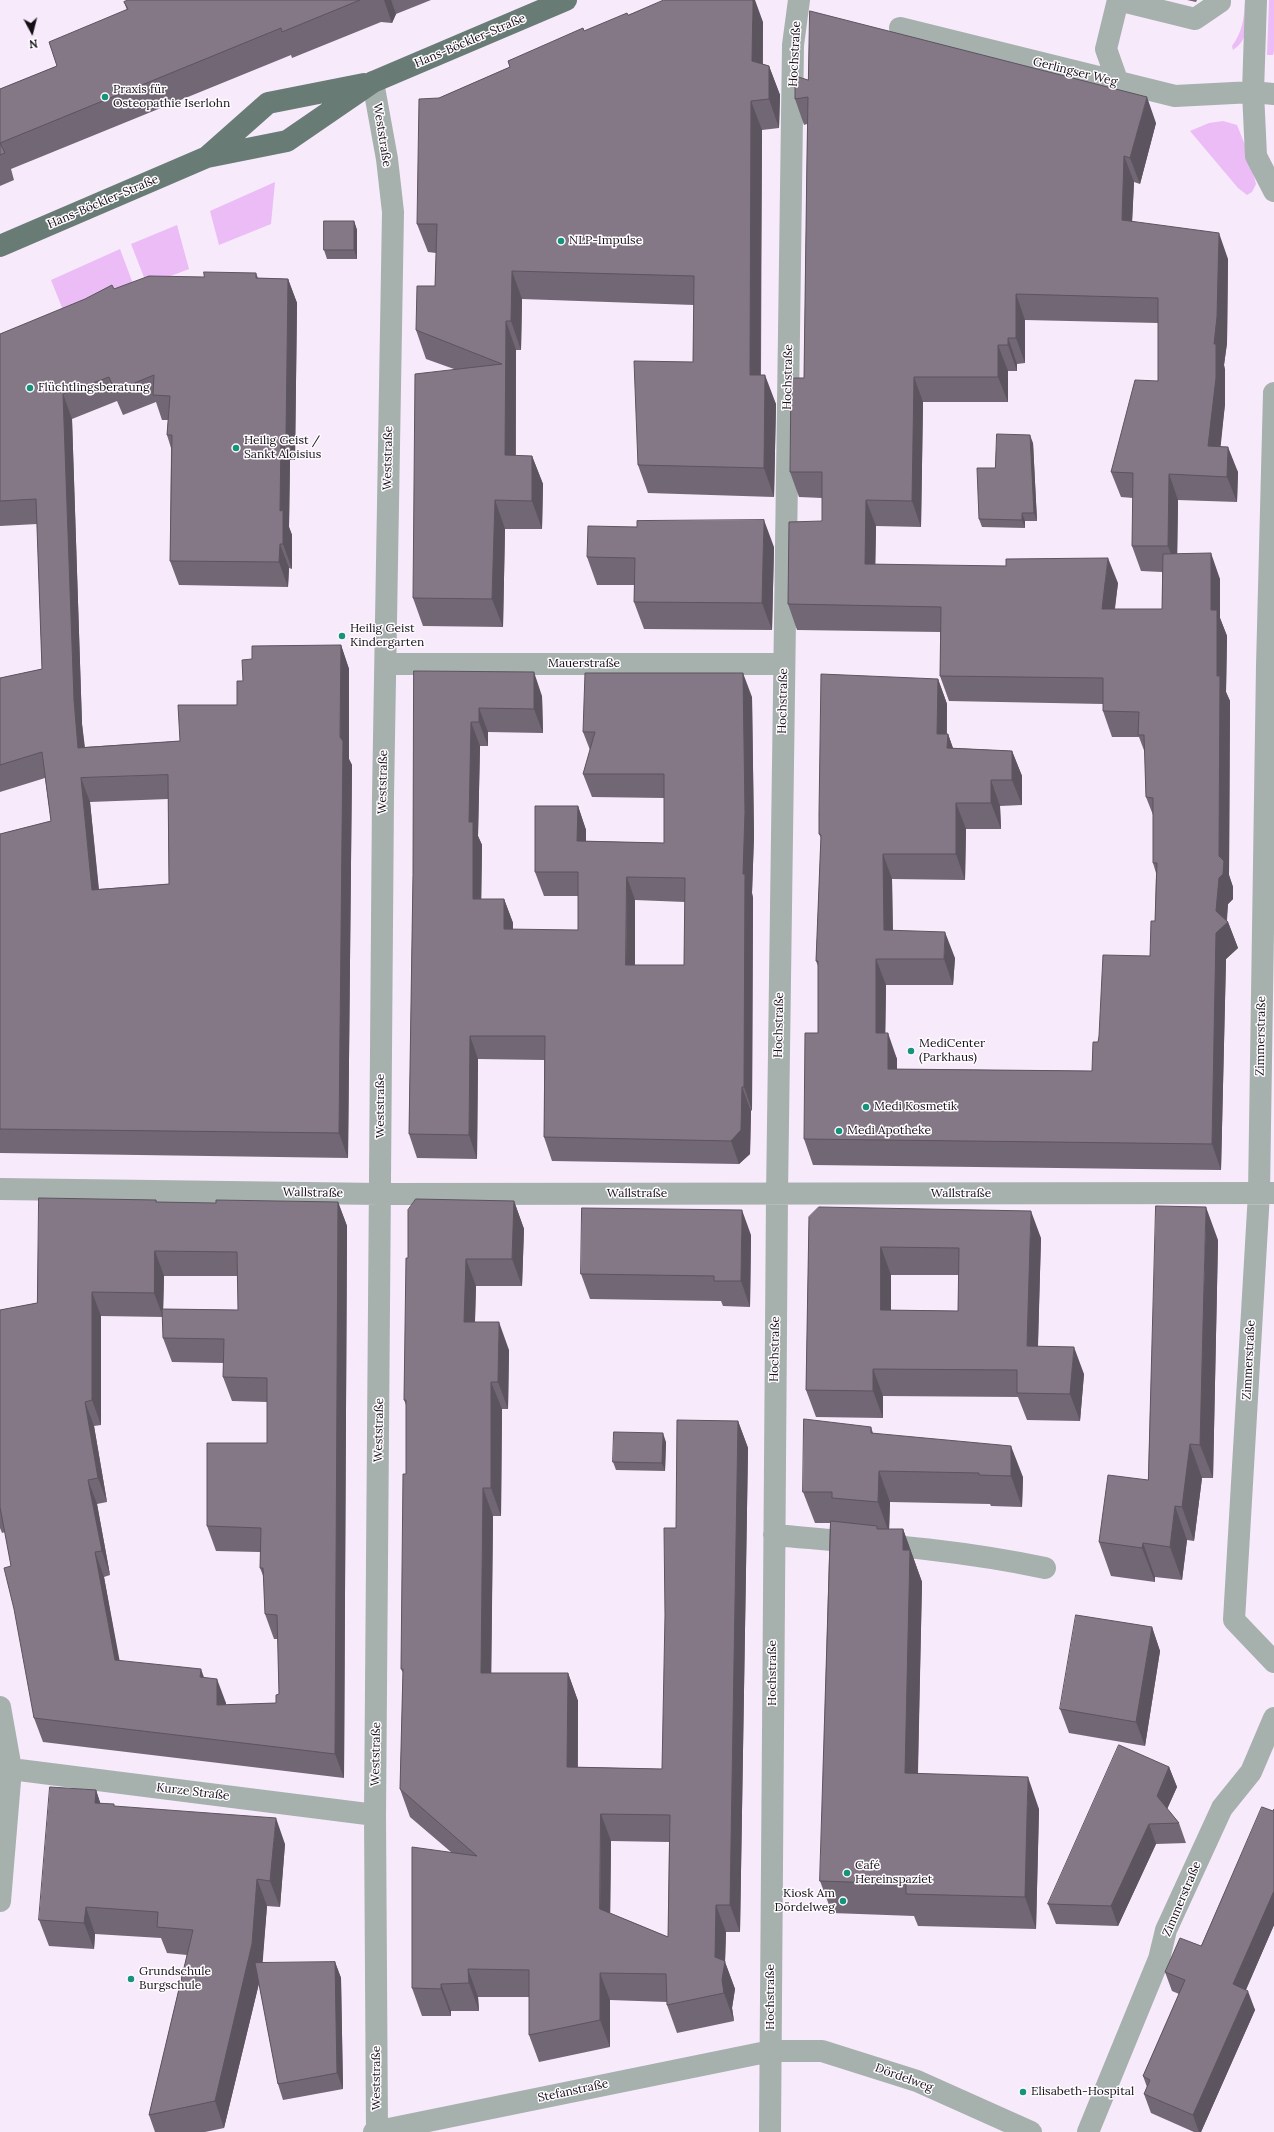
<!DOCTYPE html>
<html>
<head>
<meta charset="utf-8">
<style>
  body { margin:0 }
  #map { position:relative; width:1274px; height:2132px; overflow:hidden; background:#f7eafb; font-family:Lora,serif }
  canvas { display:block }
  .north { position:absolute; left:12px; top:12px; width:40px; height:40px; -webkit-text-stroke:3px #fefbff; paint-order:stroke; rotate:173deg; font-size:11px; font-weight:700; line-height:16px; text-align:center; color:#151016 }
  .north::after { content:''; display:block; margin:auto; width:14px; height:18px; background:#151016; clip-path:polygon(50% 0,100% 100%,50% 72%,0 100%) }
</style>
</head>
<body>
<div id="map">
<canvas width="1274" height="2132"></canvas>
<div class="north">N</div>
</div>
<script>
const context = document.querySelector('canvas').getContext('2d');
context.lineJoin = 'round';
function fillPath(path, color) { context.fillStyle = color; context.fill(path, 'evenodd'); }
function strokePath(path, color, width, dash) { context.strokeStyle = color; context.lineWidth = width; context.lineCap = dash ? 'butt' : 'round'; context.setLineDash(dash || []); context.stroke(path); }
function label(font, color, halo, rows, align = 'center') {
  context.font = font + ' Lora,serif'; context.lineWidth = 3; context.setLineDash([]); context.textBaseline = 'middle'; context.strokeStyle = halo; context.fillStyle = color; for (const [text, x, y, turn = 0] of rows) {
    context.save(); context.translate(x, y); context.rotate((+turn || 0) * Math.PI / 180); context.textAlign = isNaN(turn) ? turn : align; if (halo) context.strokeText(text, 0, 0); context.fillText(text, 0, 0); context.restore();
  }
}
fillPath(new Path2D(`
  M1245 0H1250C1248 19 1250 39 1233 50L1232 46C1243 31 1244 18 1245 0Z
  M1269 0H1274V51L1273 55H1267Z
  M1223 121 1237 125 1247 150 1256 184 1252 192 1247 195 1238 188 1190 131 1209 123Z
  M275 182 271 224 219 245 210 211Z
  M177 225 189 269 147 285 131 244Z
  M120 249 135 289 67 320 51 280Z`), '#ebbcf6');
strokePath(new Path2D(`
  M1256 0 1253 92 1256 156 1274 191
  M900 28 1175 96 1253 92 1274 94
  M373 82 387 159 393 212 383 796 375 1815 377 2132
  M1118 83 1106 49 1118 0 1195 19 1220 2V0
  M1274 393 1267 666 1259 1193 1234 1620 1274 1662
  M386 664H783
  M0 1189 381 1194 1273 1193
  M774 1535C865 1543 956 1549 1045 1568
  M0 1707 11 1769 0 1901
  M11 1769 375 1815
  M374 2132 771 2051H822L917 2081 1031 2132
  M770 2132 777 1195 793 45 799 0
  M1088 2132 1159 1959 1166 1930 1222 1808 1251 1772 1274 1718`), '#a6b0ad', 22);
strokePath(new Path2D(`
  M207 157 268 103 364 84
  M0 246 207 157 287 141 373 82 566 0`), '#697b75', 22);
fillPath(new Path2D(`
  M128 0H431L396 14 392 23 381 22 292 58 291 55 11 169 14 180 0 186V89L57 66 127 10 124 2Z
  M1187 0H1197L1196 2Z
  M628 15 763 22V64L769 66 780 95 779 128 762 130 761 375 776 404 774 497 648 493 638 465 693 362 694 305 522 299 521 350H516V456H532L543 484 542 529H505L503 627 423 626 413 598 454 369 426 359 416 330 435 286 436 253 428 252 417 224 439 98 510 67 508 61 584 31Z
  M808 80 1156 123 1140 184 1134 182 1132 221 1228 259 1227 343 1224 365 1225 370V404L1220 446 1238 472 1237 502 1178 500 1177 554 1220 579V618L1227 636 1226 692 1230 701 1229 875 1233 887V899L1228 904 1227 921 1228 922 1238 948 1226 959 1221 1170 813 1165 804 1139 818 1033V966L816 961 821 838 819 834 938 679 947 704V734H948L953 748 1012 751 1022 776V805L1000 806 1001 829H966L965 880 892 879 893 930 955 958 953 985H886L885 1033 897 1059V1069L1092 1071 1098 1042 1150 956 1155 921 1156 873 1153 863V815L1146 797 1145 753 1139 737H1112L1103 711V704L949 701 940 676V632L797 630 788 604 822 521V498L799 497 790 472 804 378 807 156V124L804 125 795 99ZM1025 320 1158 323V381L1111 472 1121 497 1133 498 1132 546 1141 571 1162 572V609H1115L1118 583 875 564 876 526 921 527 923 402H1008V371H1017V364L1025 363Z
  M354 221 357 230V259H327L324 250Z
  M256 273 258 278 288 279 297 303 295 460H290L289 527 292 535V569L289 568 288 587 179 585 170 561 171 448 167 435 168 420H162L156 402 123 415 117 401 72 419 82 724 85 747 180 741 237 705 243 681 252 659 341 645 349 669V759L352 765 348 1158 0 1153V834L51 821 45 778 0 792V678L42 669 37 524 0 526V334L114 289 204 277ZM168 799 169 884 99 889 90 802Z
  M1033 443 1037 521H1025V528L982 527 979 519 995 468Z
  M774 547 772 630 644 629 634 602V585H597L587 557Z
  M414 671 542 696 543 733 488 732V746H480L478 836 482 845 481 899H504L513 923V930H578V896H544L535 872 578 806 586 830V841L664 843V798L592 797 583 774 590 750 583 732 752 697 754 836 752 893 753 898 752 1110 751 1111 750 1154 739 1164 552 1161 544 1137V1060L478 1059 477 1159 417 1158 409 1134 413 875ZM635 900 685 902 684 965H635Z
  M156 1200 157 1202 216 1203 338 1202 347 1226 344 1778 43 1742 34 1718 11 1566 5 1532 2 1533 0 1528V1310L37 1303ZM164 1276H238V1310L163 1309ZM101 1316 163 1317V1338L172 1362 224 1363 223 1377 232 1401 267 1402V1443L207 1526 216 1551 260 1552V1568L264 1578 265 1614 274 1639H278L279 1694 276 1703 226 1705V1703L204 1678 119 1661 104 1577 110 1575 97 1504 107 1502 94 1426 101 1425Z
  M514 1201 524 1229 522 1286H476L475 1322 509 1350 508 1409H502L501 1516H493L491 1673H568L578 1701V1767L662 1769 676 1528 738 1421 748 1448 740 1932H726L725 1962 735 1989 732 2008 734 2021 677 2033 667 2005V2002L610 2000V2047L539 2062 529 2035V1997H478L479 2011H451V2016H422L412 1988 451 1852 410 1817 400 1789 403 1673 401 1669 406 1474V1405L404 1400 408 1258ZM611 1841 669 1842 668 1937 610 1913Z
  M809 1217 1041 1238 1038 1347 1084 1374 1080 1421 1027 1420 1018 1397 883 1396V1418L816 1417 806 1390ZM891 1275H959L958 1311 891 1310Z
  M751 1235 750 1307 723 1306 721 1301 590 1299 581 1274Z
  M1218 1240 1213 1478H1202L1194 1541 1187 1540 1182 1580 1155 1577V1582L1111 1576 1099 1542 1148 1480Z
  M871 1427 873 1433 1023 1477 1022 1507 991 1506 990 1504 890 1502 889 1529H903L922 1582 918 1773 1039 1809 1036 1929 918 1926 914 1916 832 1913 820 1881 830 1523H815L803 1492Z
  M666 1442 665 1471 616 1470 613 1462Z
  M1152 1627 1160 1651 1145 1746 1069 1733 1060 1709Z
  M1169 1767 1177 1787 1167 1809 1179 1823 1186 1843 1156 1844 1118 1926 1056 1924 1048 1904Z
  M96 1790 100 1803 285 1844 280 1907 267 1906 262 1963 335 1962 341 1978 343 2089 283 2100 278 2084 259 1983 224 2128 205 2132H155L149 2115 187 1955 167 1953 161 1938 95 1934 94 1949 49 1946 39 1920Z
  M1274 1809V1925L1246 1990 1255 2010 1201 2132H1194L1151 2113 1144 2094 1147 2087 1143 2076 1179 1994 1172 1991 1165 1972 1201 1946Z`), '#726774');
fillPath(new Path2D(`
  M384 0H391L396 14 392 23Z
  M753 0H755L763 22 762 90 752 61Z
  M769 66 780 95 779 128 769 99Z
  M1147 97 1156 123 1140 184 1130 158Z
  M751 101 762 130 760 404 750 375Z
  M1124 156 1134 182 1131 245 1122 220Z
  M354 221 357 230V259L354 250Z
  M1219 233 1228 259 1227 343 1224 365 1225 370V404L1218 472 1208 446Z
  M512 271 522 299 521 350 511 321Z
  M288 279 297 303 295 460 286 436Z
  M1016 294 1025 320V363L1016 338Z
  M506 321 516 350 515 484 505 455Z
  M1008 338 1017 364V371L1008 345Z
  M998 345 1008 371V402L998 377Z
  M765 375 776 404 774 497 764 468Z
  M914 377 923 402 921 527 912 501Z
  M63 394 72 419 82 724 87 772 78 748 74 700Z
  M1030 435 1033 443 1037 521 1034 513Z
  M281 436 290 460 289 527 292 535V569L283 544 280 511Z
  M1228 447 1238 472 1237 502 1227 477Z
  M532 456 543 484 542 529 532 501Z
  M1169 474 1178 500 1177 572 1168 546Z
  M495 500 505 529 503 627 492 599Z
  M866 500 876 526 875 590 865 564Z
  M1022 513 1025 521V528L1022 520Z
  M764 520 774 547 772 630 762 603Z
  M280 544 289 568 288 587 279 562Z
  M1211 553 1220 579V618L1227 636 1226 692 1230 701 1229 875 1233 887V899L1228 904 1226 924 1228 922 1238 948 1226 959 1221 1170 1212 1144 1216 911 1219 856 1217 676 1211 610Z
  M1108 558 1118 583 1111 635 1102 609Z
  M341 645 349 669V759L352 765 348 1158 339 1133Z
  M534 672 542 696 543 733 534 709Z
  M743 673 752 697 754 836 752 893 753 898 752 1110 744 1087 743 874Z
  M938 679 947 704 946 760 937 734Z
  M479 708 488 732V746L479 722Z
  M471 722 480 746 478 836 482 845 481 922 473 899 469 822Z
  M948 734 957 760 947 748Z
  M1012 751 1022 776V805L1012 780Z
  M81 778 90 802 101 914 92 890Z
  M991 780 1000 806 1001 829 991 803Z
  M956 803 966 829 965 880 956 854Z
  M578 806 586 830V865L577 841Z
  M883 854 892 879 893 955 884 930Z
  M627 877 635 900V989L626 965Z
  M504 899 513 923V953L504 929Z
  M945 932 955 958 953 985 944 959Z
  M876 959 886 985 885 1059 876 1033Z
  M888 1033 897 1059V1094L888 1069Z
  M470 1036 478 1059 477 1159 469 1135Z
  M742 1087 751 1111 750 1154 739 1164 731 1141Z
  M514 1201 524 1229 522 1286 512 1259Z
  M338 1202 347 1226 344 1778 335 1754Z
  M1206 1207 1218 1240 1213 1478 1200 1445Z
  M742 1210 751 1235 750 1307 741 1281Z
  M1031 1211 1041 1238 1037 1373 1027 1346Z
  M881 1247 891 1275V1337L881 1310Z
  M155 1251 164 1276 163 1317 154 1293Z
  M466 1259 476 1286 474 1350 464 1322Z
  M92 1292 101 1316V1425L92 1400Z
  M499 1322 509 1350 508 1409 498 1382Z
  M1074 1347 1084 1374 1080 1421 1070 1394Z
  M873 1369 883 1396V1418L873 1391Z
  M491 1382 502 1409 501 1516 491 1488Z
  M85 1402 94 1426 107 1502 98 1478Z
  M738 1421 748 1448 740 1932 730 1905Z
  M663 1433 666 1442 665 1471 662 1463Z
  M1190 1444 1202 1478 1194 1541 1182 1507Z
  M1011 1446 1023 1477 1022 1507 1011 1476Z
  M879 1471 890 1502 889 1533 878 1502Z
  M88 1480 97 1504 110 1575 102 1551Z
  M483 1488 493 1516 491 1701 481 1673Z
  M1175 1506 1187 1540 1182 1580 1170 1547Z
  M903 1529 922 1582 917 1805 905 1773Z
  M1143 1543 1155 1577V1582L1142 1548Z
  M95 1552 104 1577 124 1684 115 1660Z
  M1152 1627 1160 1651 1145 1746 1136 1722Z
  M201 1669 210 1694 200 1677Z
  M568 1673 578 1701 577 1795 567 1767Z
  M217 1679 226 1703 225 1730 217 1705Z
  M1169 1767 1177 1787 1164 1816 1157 1796Z
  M1028 1777 1039 1809 1036 1929 1025 1897Z
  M96 1790 105 1817 95 1803Z
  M601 1814 611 1841 610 1936 600 1909Z
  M276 1818 285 1844 280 1907 270 1881Z
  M1149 1824 1156 1844 1118 1926 1111 1906Z
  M257 1879 267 1906 262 1971 224 2128 215 2101Z
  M1274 1891V1925L1240 2003 1233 1984Z
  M716 1905 726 1932 725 1962 735 1989 732 2008 734 2021 724 1993 715 1957Z
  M86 1907 95 1934 94 1949 84 1923Z
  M335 1962 341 1978 343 2089 337 2073Z
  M468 1969 478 1997 479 2011 469 1983Z
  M600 1973 610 2000V2047L600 2020Z
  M441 1984 451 2011V2016L441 1989Z
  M1248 1991 1255 2010 1201 2132H1199L1193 2115Z`), '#5c545e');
const building = new Path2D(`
  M128 0H360L282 32 281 28 0 143 5 153 0 155V89L57 66 49 42 128 9 124 2Z
  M664 0H753L752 61 769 66V99L751 101 750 375H765L764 468 638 465 634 361 693 362 694 276 512 271 511 321H506L505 455 532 456V501L495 500 492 599 413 598 415 374 502 364 416 330 417 286H435L437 224H417L419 99 439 98 510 67 508 61 583 28 584 31 627 13 628 15Z
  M810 11 1147 97 1130 158 1124 156 1122 220 1219 233 1217 317 1214 344H1216V378L1208 446 1228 447 1227 477 1169 474 1168 546H1132L1133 473 1111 472 1135 380 1158 381V298L1016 294V338H1008V345H998V377H914L912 501 866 500 865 564 1006 566V559L1108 558 1102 609H1162L1163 554 1211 553V610H1217V676H1220L1219 856 1224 861 1223 874 1219 878 1216 911 1228 922 1216 933 1212 1144 804 1139 805 1033H818V961H816L821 835 819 834V814L821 674 938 679 937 734H948L947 748 1012 751V780H991V803H956V854H883L884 930 945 932 944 959H876V1033H888V1069L1092 1071 1093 1042H1098L1099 1036 1103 955 1150 956 1151 921H1155L1157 863H1153V798L1146 797 1144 735H1138L1139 712 1103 711V678L940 676 941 607 788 604 789 522 822 521V472H790L791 378H804L807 156 808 97 795 99V76L808 80Z
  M324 221H354V250H324Z
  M204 272 256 273V278L288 279 286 436H281L280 511 283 510V544H280L279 562 170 561 172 435H167L170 396 153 395 154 375 115 391 109 377 63 394 74 700 78 748 180 741 178 705H237V681H243L242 660 252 659V646L341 645 340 737 343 741 339 1133 0 1129V834L51 821 42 752 0 765V678L42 669 36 499 0 501V334L85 299 112 285 114 289 149 276 204 277ZM168 775 169 884 92 890 81 778Z
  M997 434 1030 435 1034 513H1022V520L979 519 977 468H995Z
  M764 520 762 603 634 602 635 558 587 557 588 526 637 527V521Z
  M414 671 534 672V709L479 708V722H471L469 822H473V899H504V929L578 930V872H535V806H578L577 841 664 843V774H583L595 732H583L585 673H743L745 812 743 874H745L744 1087H742L741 1130 731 1141 544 1137 545 1036H470L469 1135 409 1134 413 875ZM627 877 685 878 684 965H626Z
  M39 1198 156 1200V1202L216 1203V1200L338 1202 335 1754 34 1718 14 1609 4 1568 11 1566 0 1507V1310L37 1303ZM155 1251 237 1252 238 1310 162 1309 163 1338 224 1339 223 1377 267 1378V1443H207V1526L261 1528 260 1568H263L265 1614 277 1615 279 1694 276 1695V1703L217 1705V1679L200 1677 201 1669 115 1660 95 1552 102 1551 88 1480 98 1478 85 1402 92 1400V1292L154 1293Z
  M416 1199 514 1201 512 1259H466L464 1322H499L498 1382H491V1488H483L481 1673H568L567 1767 662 1769 665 1615 664 1528H676L677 1420 738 1421 730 1905H716L715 1957 725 1961 722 1980 724 1993 667 2005 666 1974 600 1973V2020L529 2035V1970L468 1969 469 1983 441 1984V1989L412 1988V1847L477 1856 400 1789 403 1669H401L403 1474H406V1400H404L406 1258H408V1210ZM601 1814 670 1815 668 1937 600 1909Z
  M1156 1206 1206 1207 1200 1445 1190 1444 1182 1507 1175 1506 1170 1547 1143 1543 1142 1548 1099 1542 1108 1475 1148 1480Z
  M819 1207 1031 1211 1027 1346 1074 1347 1070 1394 1017 1393V1370L873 1369V1391L806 1390 809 1217ZM881 1247 959 1248 958 1311 881 1310Z
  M582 1208 742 1210 741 1281H714V1276L581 1274Z
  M804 1419 871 1427V1433L1011 1446V1476L979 1475V1473L879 1471 878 1502 832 1498V1492H803Z
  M614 1432 663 1433 662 1463 613 1462Z
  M831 1521 877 1526V1529H903V1550H910L905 1773 1028 1777 1025 1897 906 1894V1884L820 1881Z
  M1076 1615 1152 1627 1136 1722 1060 1709Z
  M1119 1745 1169 1767 1157 1796 1179 1823 1149 1824 1111 1906 1048 1904Z
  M50 1787 96 1790 95 1803 114 1804V1806L276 1818 270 1881 257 1879 252 1944 215 2101 149 2115 193 1930 157 1927 158 1912 86 1907 84 1923 39 1920Z
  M1262 1807 1273 1811 1274 1809V1891L1233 1984 1248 1991 1193 2115 1144 2094 1150 2080 1143 2076 1185 1980 1165 1972 1180 1938 1201 1946Z
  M335 1962 337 2073 278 2084 255 1963Z`);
fillPath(building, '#847887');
strokePath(building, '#5c545e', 1);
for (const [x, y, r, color] of [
  [105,97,4,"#16937a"],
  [561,241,4,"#16937a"],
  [30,388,4,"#16937a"],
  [236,448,4,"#16937a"],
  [342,636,4,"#16937a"],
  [911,1051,4,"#16937a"],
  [866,1107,4,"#16937a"],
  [839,1131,4,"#16937a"],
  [847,1873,4,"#16937a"],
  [843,1901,4,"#16937a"],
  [131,1979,4,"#16937a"],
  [1023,2092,4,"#16937a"]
]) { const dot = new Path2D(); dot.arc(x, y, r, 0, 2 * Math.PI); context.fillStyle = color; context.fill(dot); strokePath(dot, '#fefbff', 1.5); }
label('12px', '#151016', '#fefbff', [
  ["Hans-Böckler-Straße",470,41,-23],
  ["Hochstraße",795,54,-87],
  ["Gerlingser Weg",1075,72,14],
  ["Weststraße",382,135,81],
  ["Hans-Böckler-Straße",103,202,-23],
  ["Hochstraße",788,377,-89],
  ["Weststraße",388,458,-89],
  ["Mauerstraße",584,664],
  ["Hochstraße",783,701,-89],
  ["Weststraße",383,782,-89],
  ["Hochstraße",779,1025,-89],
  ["Zimmerstraße",1261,1036,-89],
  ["Weststraße",381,1106,-90],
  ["Wallstraße",313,1193,1],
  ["Wallstraße",637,1194],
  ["Wallstraße",961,1194],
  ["Hochstraße",775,1349,-89],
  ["Zimmerstraße",1249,1360,-87],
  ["Weststraße",379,1430,-89],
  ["Hochstraße",773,1673,-90],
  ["Weststraße",376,1754,-89],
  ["Kurze Straße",193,1792,7],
  ["Zimmerstraße",1182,1899,-67],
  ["Hochstraße",771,1997,-90],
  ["Weststraße",377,2078,-90],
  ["Dördelweg",904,2078,20],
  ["Stefanstraße",573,2091,-12]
]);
label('12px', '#151016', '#fefbff', [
  ["Praxis für",113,90],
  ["Osteopathie Iserlohn",113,104],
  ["NLP-Impulse",569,241],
  ["Flüchtlingsberatung",38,388],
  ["Heilig Geist /",244,441],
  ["Sankt Aloisius",244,455],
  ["Heilig Geist",350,629],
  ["Kindergarten",350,643],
  ["MediCenter",919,1044],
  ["(Parkhaus)",919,1058],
  ["Medi Kosmetik",874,1107],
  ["Medi Apotheke",847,1131],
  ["Café",855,1866],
  ["Hereinspaziet",855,1880],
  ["Kiosk Am",835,1894,"right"],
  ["Dördelweg",835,1908,"right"],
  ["Grundschule",139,1972],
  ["Burgschule",139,1986],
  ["Elisabeth-Hospital",1031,2092]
], 'left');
</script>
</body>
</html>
